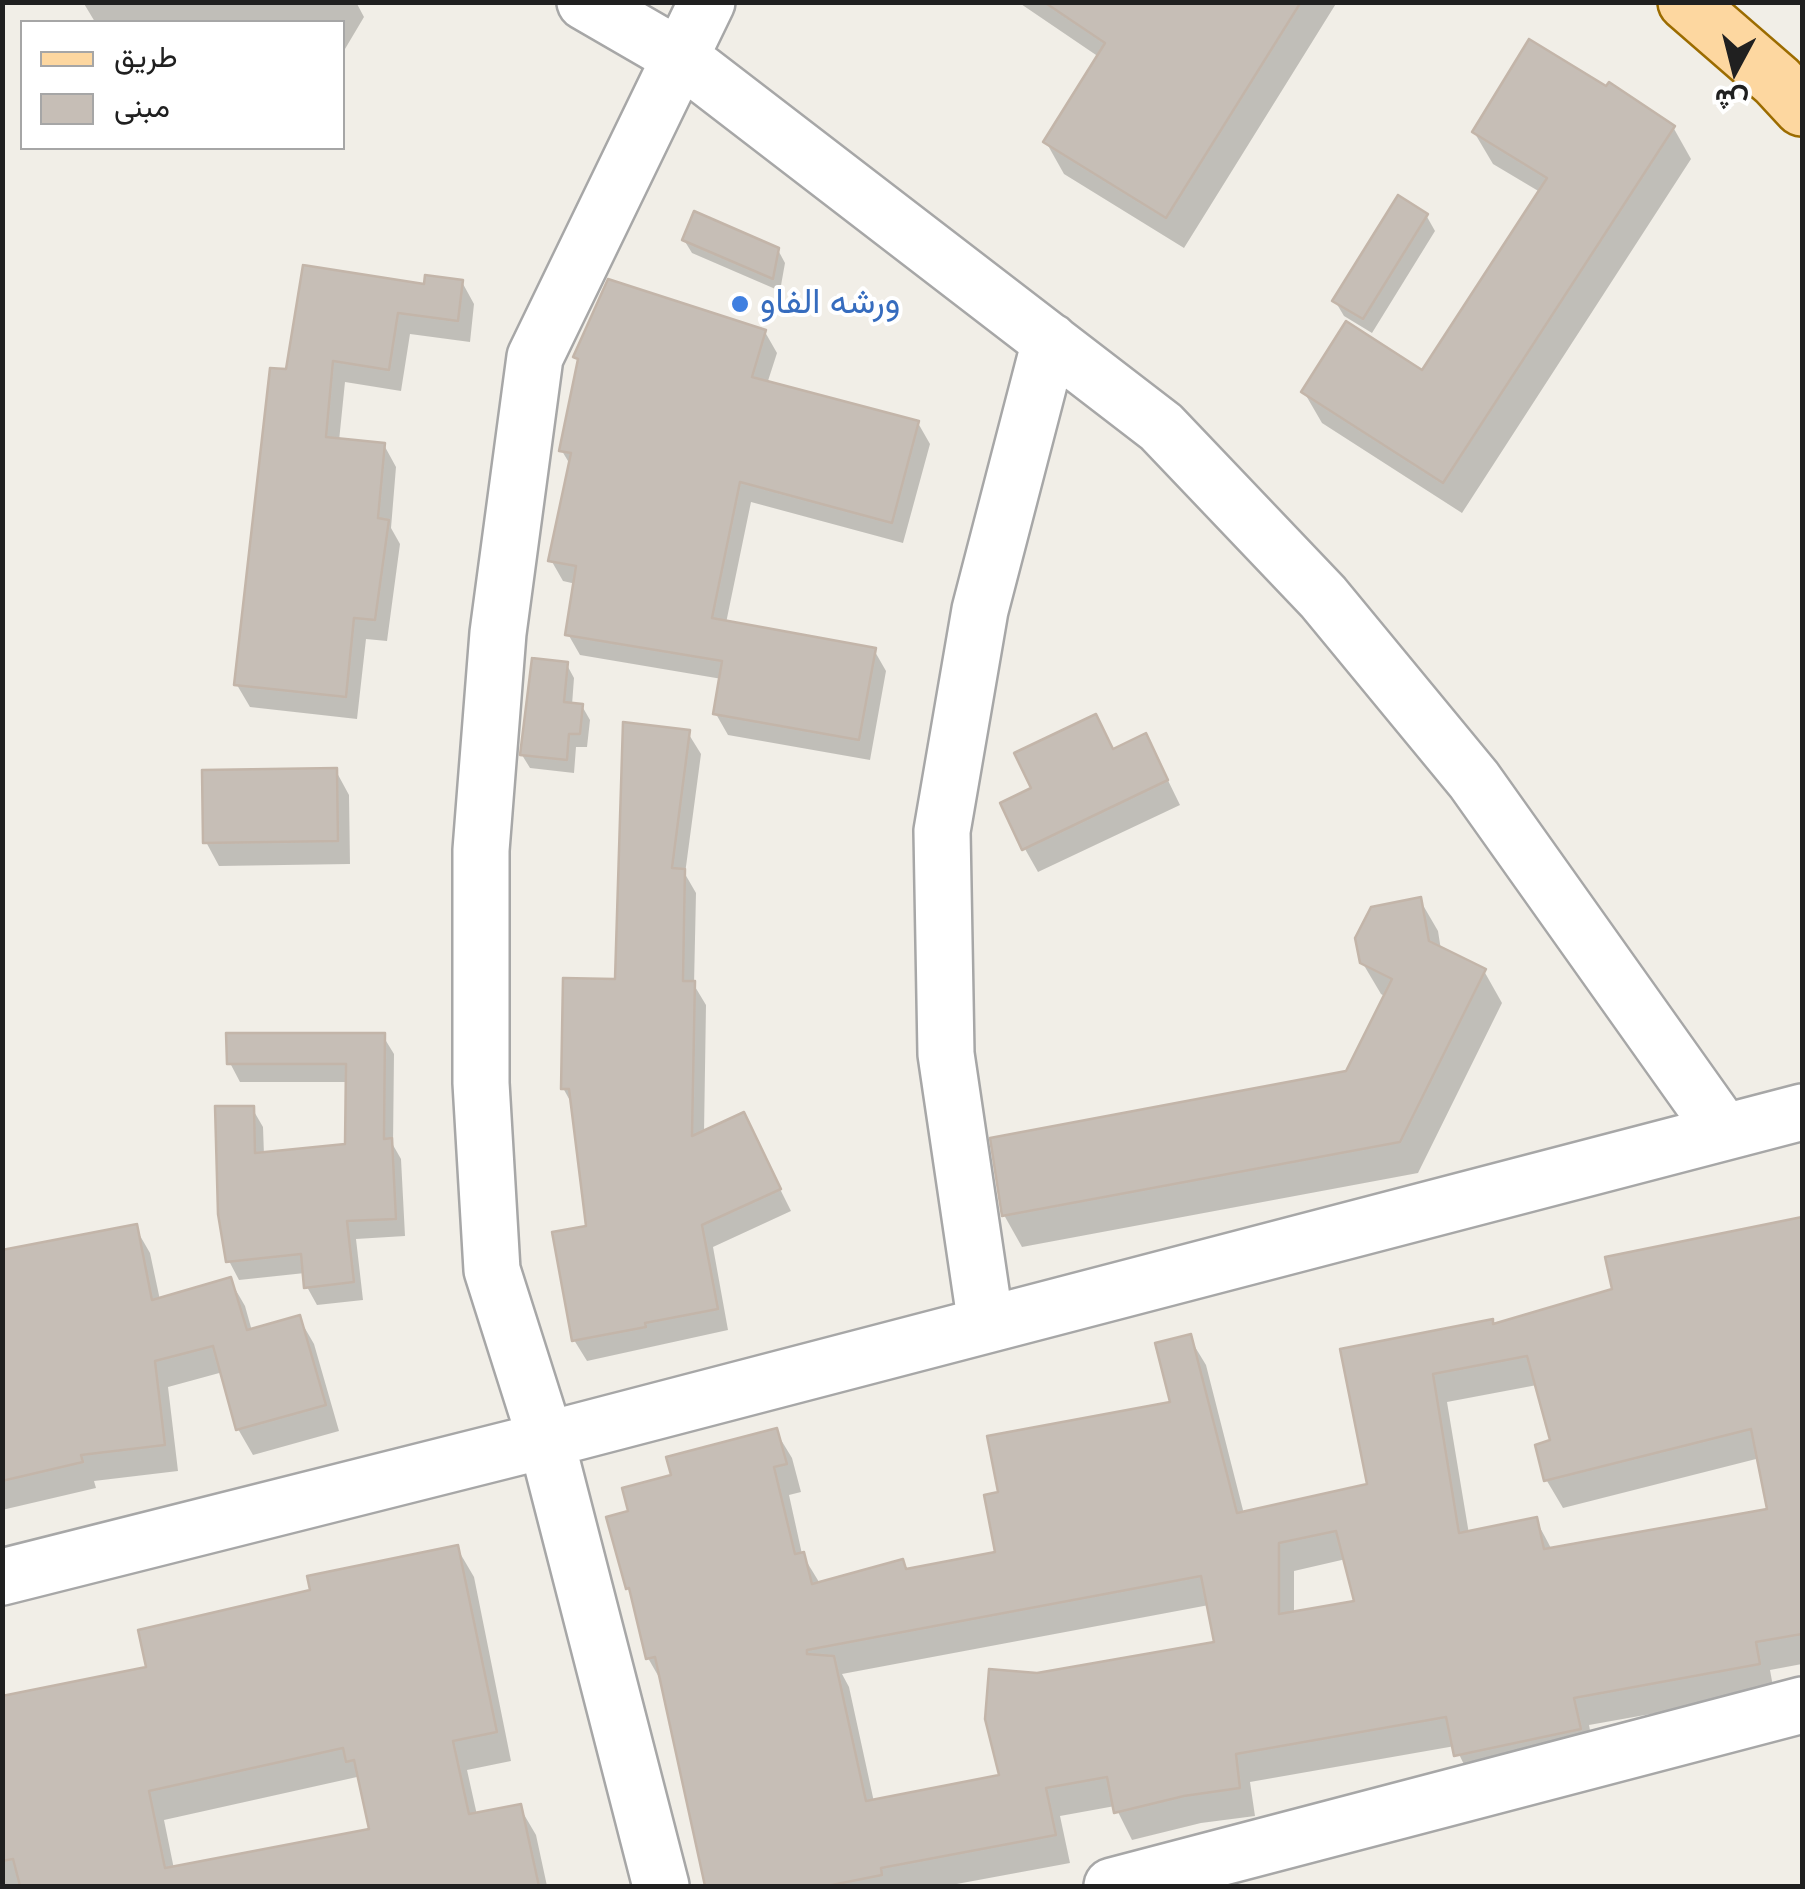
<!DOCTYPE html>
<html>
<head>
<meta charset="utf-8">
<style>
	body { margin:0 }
	#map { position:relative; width:1805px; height:1889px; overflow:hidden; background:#f1eee7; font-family:"DM Sans",Vazirmatn,sans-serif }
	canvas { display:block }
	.frame { position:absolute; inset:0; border:5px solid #202020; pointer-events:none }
	.legend { position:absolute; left:20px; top:20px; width:325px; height:130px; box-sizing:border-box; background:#fff; border:2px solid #a6a6a6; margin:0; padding:12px 18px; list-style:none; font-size:30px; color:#202020 }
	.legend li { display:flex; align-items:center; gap:20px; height:50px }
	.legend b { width:50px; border:2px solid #a6a6a6 }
	.north { position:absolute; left:1685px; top:20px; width:100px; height:100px; -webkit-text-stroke:8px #fff; paint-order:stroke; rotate:187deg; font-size:28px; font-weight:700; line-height:40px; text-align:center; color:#202020 }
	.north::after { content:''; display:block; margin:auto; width:35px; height:45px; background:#202020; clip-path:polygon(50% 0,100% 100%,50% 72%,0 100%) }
</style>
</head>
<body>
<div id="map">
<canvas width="1805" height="1889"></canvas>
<div class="frame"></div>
<ul class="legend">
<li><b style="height:12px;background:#fdd7a0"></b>طريق</li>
<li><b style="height:28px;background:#c6beb6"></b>مبنى</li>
</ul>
<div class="north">ش</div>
</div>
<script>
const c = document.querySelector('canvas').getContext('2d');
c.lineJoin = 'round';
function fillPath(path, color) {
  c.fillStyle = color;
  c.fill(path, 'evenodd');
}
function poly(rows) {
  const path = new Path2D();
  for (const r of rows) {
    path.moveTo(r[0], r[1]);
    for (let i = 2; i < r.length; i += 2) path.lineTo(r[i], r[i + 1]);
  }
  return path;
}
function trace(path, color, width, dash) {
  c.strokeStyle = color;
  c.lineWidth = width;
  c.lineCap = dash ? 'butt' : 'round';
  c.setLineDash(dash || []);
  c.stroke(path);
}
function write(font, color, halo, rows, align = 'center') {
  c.font = font + ' "DM Sans",Vazirmatn,sans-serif';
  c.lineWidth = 8;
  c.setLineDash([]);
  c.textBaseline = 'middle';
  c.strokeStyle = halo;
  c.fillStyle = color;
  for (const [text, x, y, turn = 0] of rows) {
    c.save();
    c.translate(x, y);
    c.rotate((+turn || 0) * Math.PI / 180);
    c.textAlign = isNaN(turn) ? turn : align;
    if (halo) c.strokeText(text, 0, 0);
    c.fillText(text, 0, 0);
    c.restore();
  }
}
fillPath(poly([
	[83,2,356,2,364,17,342,54,342,22,95,22],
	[1018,2,1337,2,1184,248,1064,174,1046,142,1099,57],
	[1673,127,1691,159,1462,513,1322,423,1304,392,1423,374,1540,192,1493,164,1474,132],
	[1426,215,1435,231,1372,333,1344,316,1335,301],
	[684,240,778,250,785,263,780,291,692,253],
	[462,282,474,304,470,342,410,334,401,391,345,382,339,441,384,445,396,467,391,528,400,544,387,641,366,639,357,719,250,707,237,685,288,372,427,287],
	[765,332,777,353,767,384,918,423,930,444,903,543,751,502,726,623,874,650,886,671,870,760,728,735,716,714,722,679,580,655,568,634,576,584,563,581,551,560,571,466,562,451,579,364,576,357],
	[567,665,574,678,572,705,582,706,590,720,587,747,576,747,574,773,530,768,522,755],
	[688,733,701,754,685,874,696,893,694,985,706,1005,704,1133,743,1115,791,1211,713,1247,728,1330,587,1361,574,1340,589,1228,573,1106,563,1088,617,982],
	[1114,751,1158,760,1180,805,1038,872,1025,849],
	[336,771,349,795,350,864,219,866,206,842],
	[1420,900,1438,931,1441,950,1484,971,1502,1003,1418,1173,1022,1247,1004,1215,1347,1073,1386,997,1381,994,1362,962],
	[383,1036,394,1054,393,1145,401,1159,405,1236,356,1239,363,1300,317,1305,307,1287,305,1273,239,1280,229,1261,252,1108,263,1127,264,1155,348,1146,349,1082,240,1082,230,1063],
	[1802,1220,1802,1664,1770,1670,1774,1692,1589,1725,1595,1757,1473,1783,1455,1746,1250,1782,1255,1816,1201,1823,1132,1840,1115,1806,1060,1816,1070,1863,946,1886,708,1886,664,1686,648,1658,634,1598,609,1519,631,1513,674,1477,775,1430,792,1458,801,1492,789,1495,802,1554,819,1582,902,1562,907,1571,998,1554,1001,1494,1173,1404,1189,1337,1206,1365,1244,1514,1370,1486,1343,1351,1494,1326,1615,1291,1608,1259],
	[1537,1385,1553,1442,1538,1446,1547,1481,1563,1508,1760,1458,1770,1511,1552,1550,1536,1520,1469,1534,1447,1402],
	[1346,1559,1357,1603,1294,1614,1294,1571],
	[1209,1605,1217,1644,1037,1675,1002,1777,874,1802,849,1687,842,1674],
	[135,1227,150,1253,160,1300,230,1280,245,1306,252,1331,299,1318,314,1344,339,1431,253,1455,238,1429,223,1372,168,1387,178,1471,94,1481,96,1488,2,1510,2,1253],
	[457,1548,474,1577,511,1761,467,1770,477,1815,519,1806,536,1835,547,1886,2,1886,2,1698,149,1669,313,1591],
	[357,1777,372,1831,174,1869,164,1820]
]), '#0003');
const building = poly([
	[1044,2,1301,2,1166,218,1043,142,1105,43,1044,2],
	[1529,39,1606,86,1609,82,1675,126,1443,483,1301,392,1346,321,1422,370,1547,178,1472,132,1529,39],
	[1398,195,1428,214,1363,319,1332,301,1398,195],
	[694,211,779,248,773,279,682,240,694,211],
	[303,265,424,284,425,275,463,280,458,321,398,313,389,370,333,361,326,437,385,443,378,518,389,520,375,620,354,618,346,697,234,685,270,368,286,369,303,265],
	[608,279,766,330,752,377,919,421,892,523,740,482,712,618,876,648,859,740,713,714,722,661,565,635,576,566,548,561,571,453,559,451,578,359,573,357,608,279],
	[532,658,568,662,564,702,583,704,580,734,569,734,567,760,520,755,532,658],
	[1096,714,1113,749,1146,733,1168,780,1022,850,1000,803,1031,788,1014,753,1096,714],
	[623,722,690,730,672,868,685,869,683,981,695,981,692,1136,744,1112,781,1189,702,1225,718,1309,645,1323,646,1327,572,1341,552,1232,586,1226,569,1089,561,1089,563,978,615,979,623,722],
	[337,768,338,841,203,843,202,770,337,768],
	[1421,897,1429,941,1486,969,1400,1142,1002,1216,990,1138,1346,1071,1392,979,1360,963,1355,938,1371,907,1421,897],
	[226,1033,385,1033,384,1139,392,1138,396,1219,347,1221,354,1282,304,1288,301,1254,226,1262,218,1214,215,1106,254,1106,255,1153,345,1144,346,1064,227,1064,226,1033],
	[1802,1217,1802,1634,1756,1642,1760,1664,1574,1698,1581,1729,1454,1756,1446,1717,1236,1754,1240,1788,1184,1796,1114,1813,1107,1777,1046,1788,1056,1835,881,1868,882,1875,827,1886,705,1886,655,1657,646,1659,629,1588,626,1589,606,1517,628,1511,622,1488,671,1475,666,1457,777,1428,787,1464,774,1467,795,1554,804,1552,812,1584,903,1559,906,1569,995,1552,984,1495,998,1492,987,1436,1170,1402,1155,1343,1191,1334,1237,1513,1367,1484,1340,1349,1493,1319,1493,1324,1612,1289,1605,1257,1802,1217],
	[1527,1356,1550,1440,1535,1445,1544,1481,1751,1429,1767,1509,1544,1549,1537,1517,1459,1533,1433,1374,1527,1356],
	[1336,1531,1354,1601,1279,1614,1279,1543,1336,1531],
	[1201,1576,1214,1642,1037,1673,989,1669,985,1719,999,1775,866,1801,834,1656,807,1654,807,1650,1201,1576],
	[137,1224,152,1300,231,1277,247,1330,300,1315,326,1405,236,1430,213,1346,155,1361,165,1445,81,1455,83,1462,2,1481,2,1250,137,1224],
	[458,1545,497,1732,453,1741,469,1814,521,1804,539,1886,20,1886,13,1859,2,1861,2,1696,146,1667,138,1630,310,1590,307,1576,458,1545],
	[343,1748,346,1762,354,1760,369,1829,165,1868,149,1791,343,1748]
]);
fillPath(building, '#c6beb6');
trace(building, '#c3b5a9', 2.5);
const minor = poly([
	[585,2,680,57,1161,427,1323,597,1474,780,1724,1132],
	[986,1325,946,1054,942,831,980,610,1050,341],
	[2,1577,546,1440,1802,1112],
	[661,1886,546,1440,492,1270,481,1083,481,850,498,633,535,357,707,2],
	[1112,1886,1802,1705]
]);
const major = poly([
	[1686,2,1777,81,1802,108]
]);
trace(minor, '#a7a7a7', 60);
trace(major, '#9c6c00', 60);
trace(minor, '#fff', 55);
trace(major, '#fdd7a0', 55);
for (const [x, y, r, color] of [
	[740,304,10,"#3f7fe0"]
]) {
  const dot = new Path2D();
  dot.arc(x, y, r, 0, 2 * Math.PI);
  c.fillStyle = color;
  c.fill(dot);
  trace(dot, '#fff', 4);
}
write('35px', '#366cbe', '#fff', [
	["ورشه الفاو",760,304]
], 'left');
</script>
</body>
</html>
